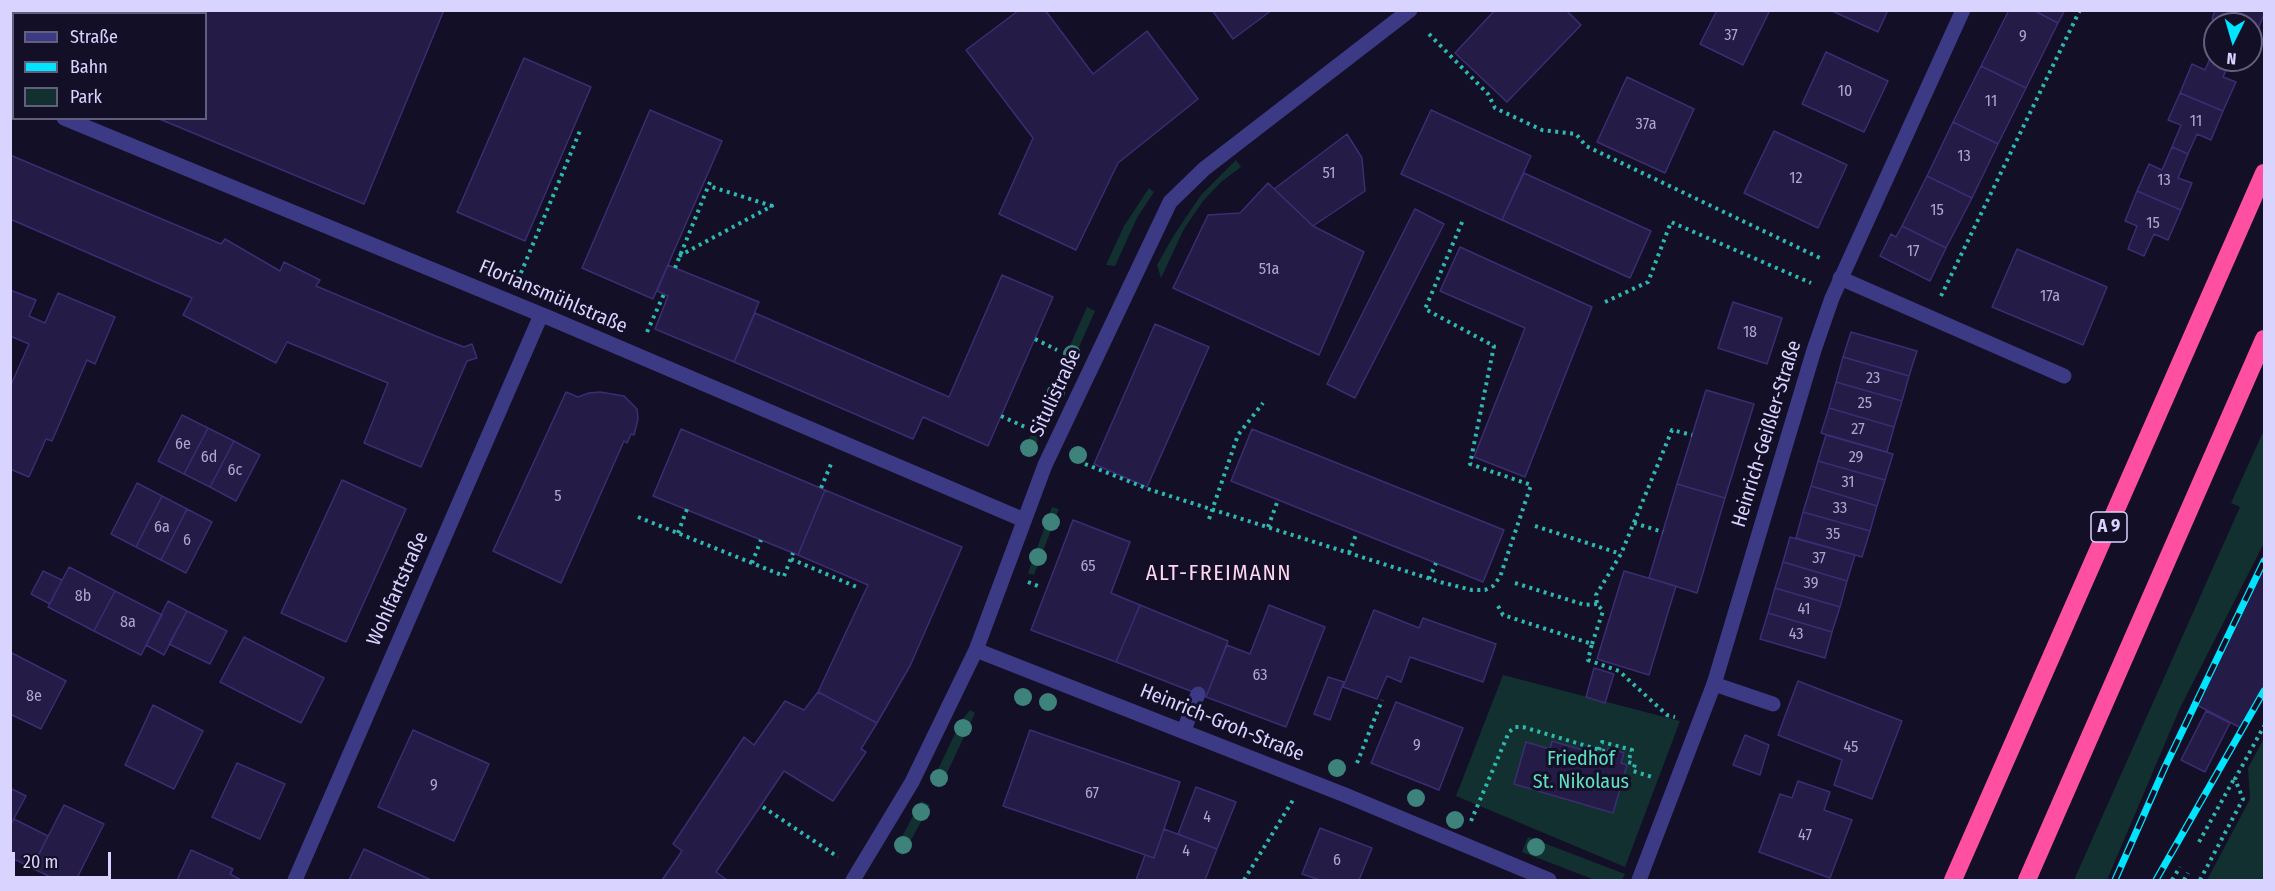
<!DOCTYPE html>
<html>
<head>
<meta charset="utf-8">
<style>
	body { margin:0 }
	#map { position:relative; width:2275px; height:891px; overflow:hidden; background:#130f26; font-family:"Fira Sans Condensed",sans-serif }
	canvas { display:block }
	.frame { position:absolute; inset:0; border:12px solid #d9d4ff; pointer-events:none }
	.legend { position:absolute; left:12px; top:12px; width:195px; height:108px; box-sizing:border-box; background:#130f26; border:2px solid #625e7d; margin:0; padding:8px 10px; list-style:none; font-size:18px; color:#d9d4ff }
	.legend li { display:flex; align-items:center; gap:12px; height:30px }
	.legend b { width:30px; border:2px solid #625e7d }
	.north { position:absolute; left:2203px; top:12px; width:60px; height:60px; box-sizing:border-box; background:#130f26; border:2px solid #625e7d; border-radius:50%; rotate:185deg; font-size:16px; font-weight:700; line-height:24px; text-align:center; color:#d9d4ff }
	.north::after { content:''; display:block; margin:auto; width:21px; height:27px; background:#00e5ff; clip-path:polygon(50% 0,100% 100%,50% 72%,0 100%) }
	.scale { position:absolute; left:12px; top:852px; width:99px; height:27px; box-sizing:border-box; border:3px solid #d9d4ff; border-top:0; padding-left:8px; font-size:18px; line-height:21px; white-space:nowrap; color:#d9d4ff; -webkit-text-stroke:4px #130f26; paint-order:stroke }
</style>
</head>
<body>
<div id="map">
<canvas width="2275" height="891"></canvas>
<div class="frame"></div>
<ul class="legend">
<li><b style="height:8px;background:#3d3a85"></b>Straße</li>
<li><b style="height:8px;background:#00e5ff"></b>Bahn</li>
<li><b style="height:16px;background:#12302f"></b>Park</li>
</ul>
<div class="north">N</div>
<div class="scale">20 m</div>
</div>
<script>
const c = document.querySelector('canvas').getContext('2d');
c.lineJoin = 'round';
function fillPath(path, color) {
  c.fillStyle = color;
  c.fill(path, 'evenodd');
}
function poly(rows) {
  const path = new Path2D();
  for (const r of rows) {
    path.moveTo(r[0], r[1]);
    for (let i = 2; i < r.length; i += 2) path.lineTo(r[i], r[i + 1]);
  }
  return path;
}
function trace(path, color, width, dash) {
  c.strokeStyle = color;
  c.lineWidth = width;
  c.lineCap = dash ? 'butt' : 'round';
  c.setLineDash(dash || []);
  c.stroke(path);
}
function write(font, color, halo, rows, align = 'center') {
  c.font = font + ' "Fira Sans Condensed",sans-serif';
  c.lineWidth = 6;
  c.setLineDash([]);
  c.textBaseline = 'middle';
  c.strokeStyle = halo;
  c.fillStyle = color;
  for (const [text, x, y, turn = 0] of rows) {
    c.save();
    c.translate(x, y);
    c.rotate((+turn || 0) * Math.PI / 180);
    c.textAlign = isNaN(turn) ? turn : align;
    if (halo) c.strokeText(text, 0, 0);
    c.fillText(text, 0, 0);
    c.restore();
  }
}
fillPath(poly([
	[1236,160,1241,167,1221,182,1203,201,1184,229,1161,278,1157,265,1174,235,1201,195],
	[1149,188,1154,192,1137,218,1115,266,1106,265,1124,226],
	[1087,307,1095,311,1032,453,1024,450],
	[2264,430,2264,543,2180,708,2107,880,2074,880,2240,507,2231,503],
	[1052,507,1059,509,1034,575,1028,573],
	[1503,675,1680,721,1625,867,1456,796],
	[970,710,975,713,941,786,932,782,961,721],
	[2264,738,2264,880,2207,880,2250,799,2248,768],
	[921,801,930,805,903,855,895,850],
	[1528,837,1625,874,1622,880,1595,880,1522,852]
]), '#12302f');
const building = poly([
	[200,10,444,10,364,204,157,118,206,118,206,14,197,14,200,10],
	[1019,10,1045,10,1093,74,1147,31,1198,99,1118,163,1076,250,999,214,1033,138,966,50,1019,10],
	[1212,10,1272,10,1233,39,1212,10],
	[1495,10,1566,10,1581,25,1507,102,1455,53,1495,10],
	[1717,10,1770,10,1743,65,1700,44,1717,10],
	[1830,10,1888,10,1878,32,1830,10],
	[2009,10,2033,10,2058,23,2026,88,1981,66,2009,10],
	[2033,10,2065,10,2058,23,2033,10],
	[2215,10,2264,10,2264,14,2255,37,2251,35,2251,24,2224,24,2212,19,2215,10],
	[2215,47,2215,60,2231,60,2223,77,2236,82,2223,111,2180,93,2192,64,2205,70,2215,47],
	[1826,52,1888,81,1864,132,1802,104,1826,52],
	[524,58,591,87,525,241,457,212,524,58],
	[1981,66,2026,88,1998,144,1953,122,1981,66],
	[1627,77,1694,109,1665,173,1597,142,1627,77],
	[2180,93,2223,111,2211,140,2197,134,2188,154,2172,147,2181,125,2168,120,2180,93],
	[650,110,722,141,653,299,582,268,650,110],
	[1431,110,1531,156,1502,220,1401,174,1431,110],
	[1953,122,1998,144,1972,198,1927,176,1953,122],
	[1774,131,1847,165,1818,228,1744,193,1774,131],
	[1347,134,1362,158,1365,191,1313,226,1274,189,1347,134],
	[2172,147,2188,154,2178,178,2192,183,2181,210,2137,191,2149,164,2162,170,2172,147],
	[10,155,221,244,225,239,280,271,284,262,320,280,316,286,433,335,464,347,472,344,477,358,467,361,421,467,364,443,388,383,287,342,276,363,183,315,192,298,10,219,10,155],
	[1524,173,1651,231,1630,278,1502,220,1524,173],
	[1927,176,1972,198,1946,248,1902,226,1927,176],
	[1268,183,1313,226,1364,252,1319,355,1173,288,1208,215,1240,213,1268,183],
	[2137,191,2181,210,2168,240,2154,234,2144,256,2128,249,2137,226,2125,221,2137,191],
	[1415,209,1444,224,1355,398,1327,384,1415,209],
	[1902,226,1946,248,1930,281,1880,256,1891,234,1896,237,1902,226],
	[1460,247,1592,307,1525,477,1474,457,1525,328,1440,291,1460,247],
	[2017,249,2107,287,2083,345,1992,307,2017,249],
	[668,265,759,302,734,362,655,329,668,296,657,291,668,265],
	[1002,275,1053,297,988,446,923,417,913,439,734,362,755,313,949,397,1002,275],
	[10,290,36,300,29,316,45,323,58,293,115,317,95,364,87,360,52,441,46,439,29,477,10,469,10,387,29,344,10,336,10,290],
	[1733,302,1782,318,1767,364,1718,348,1733,302],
	[1155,324,1209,347,1147,487,1094,464,1155,324],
	[1851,332,1917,351,1909,376,1843,357,1851,332],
	[1843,357,1909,376,1902,401,1836,382,1843,357],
	[1836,382,1902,401,1894,427,1829,408,1836,382],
	[1706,390,1754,404,1725,498,1677,484,1706,390],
	[566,392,578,397,589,393,600,392,624,396,637,409,638,419,634,435,631,434,627,443,624,441,561,583,493,551,566,392],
	[1829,408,1894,427,1887,452,1821,433,1829,408],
	[182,415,208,428,184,474,158,461,182,415],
	[208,428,234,441,210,487,184,474,208,428],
	[681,429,825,490,798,555,653,496,681,429],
	[1252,429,1504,530,1483,582,1231,481,1252,429],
	[1826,435,1893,454,1885,480,1818,461,1826,435],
	[234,441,260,455,236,501,210,487,234,441],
	[1818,461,1885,480,1877,506,1811,486,1818,461],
	[342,480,406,509,346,642,281,613,342,480],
	[137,483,162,496,136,547,111,534,137,483],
	[1677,484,1725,498,1697,593,1649,578,1677,484],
	[1811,486,1877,506,1870,531,1803,512,1811,486],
	[825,490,962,547,910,666,877,723,818,692,868,585,798,555,825,490],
	[162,496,187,509,161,560,136,547,162,496],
	[187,509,212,522,186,573,161,560,187,509],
	[1803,512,1870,531,1862,557,1796,538,1803,512],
	[1073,520,1130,542,1111,593,1140,605,1116,662,1031,630,1073,520],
	[1790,537,1855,555,1847,581,1783,562,1790,537],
	[1783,562,1847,581,1840,607,1775,588,1783,562],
	[69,567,115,591,94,631,48,607,69,567],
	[2264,567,2264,688,2243,729,2193,703,2264,567],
	[43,571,62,580,50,604,31,594,43,571],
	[1624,571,1676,586,1649,675,1597,659,1624,571],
	[1775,588,1840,607,1832,632,1768,613,1775,588],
	[115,591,162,615,141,655,94,631,115,591],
	[168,601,187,611,164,655,146,645,168,601],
	[1140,605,1228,641,1206,697,1116,662,1140,605],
	[1269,605,1325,627,1286,727,1206,697,1227,645,1250,654,1269,605],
	[1374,610,1419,628,1423,618,1496,644,1483,682,1410,657,1401,682,1387,676,1377,699,1343,687,1374,610],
	[187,611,227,631,210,664,169,644,187,611],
	[1768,613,1832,632,1825,658,1760,639,1768,613],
	[244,637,324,678,301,723,220,682,244,637],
	[10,652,66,681,41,729,10,714,10,652],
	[1594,668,1614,674,1605,703,1586,697,1594,668],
	[1328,677,1344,682,1330,720,1314,714,1328,677],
	[1798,681,1902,721,1872,799,1834,785,1842,760,1778,735,1798,681],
	[818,692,877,723,861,749,866,752,833,801,784,771,716,872,727,880,662,880,682,851,673,844,744,737,754,745,785,701,804,710,818,692],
	[1396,702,1463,728,1439,790,1371,763,1396,702],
	[153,705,203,731,174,789,125,765,153,705],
	[2206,711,2230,723,2205,772,2181,760,2206,711],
	[413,730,489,764,454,841,378,807,413,730],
	[1030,730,1180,782,1154,858,1003,806,1030,730],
	[1745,735,1769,745,1760,775,1733,765,1745,735],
	[1552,741,1606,757,1608,748,1624,753,1621,763,1627,765,1613,813,1514,784,1526,742,1550,749,1552,741],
	[237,763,285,784,260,839,212,817,237,763],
	[1798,781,1830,792,1824,810,1852,820,1830,878,1759,852,1780,794,1792,798,1798,781],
	[1196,787,1236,802,1217,849,1178,834,1196,787],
	[10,788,26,796,10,826,10,788],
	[64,805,104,824,76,880,57,880,32,868,64,805],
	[14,819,48,836,32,868,10,857,10,826,14,819],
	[1320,828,1372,848,1359,880,1320,880,1302,874,1320,828],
	[1164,829,1217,849,1205,880,1136,880,1145,855,1154,858,1164,829],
	[364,849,431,880,349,880,364,849],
	[191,850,233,869,230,874,241,880,177,880,191,850]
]);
fillPath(building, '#241b47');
trace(building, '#3b2d73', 1.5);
trace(poly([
	[1429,34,1488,94,1495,108,1542,130,1576,134,1586,146,1822,259],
	[679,256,772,206,709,186],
	[675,268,710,182],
	[518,280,580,131],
	[1941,296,2080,10],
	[1605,302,1648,282,1671,222,1811,283],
	[647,332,664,294],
	[1035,339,1057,350],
	[1001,416,1025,427],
	[1085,464,1151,490,1440,582,1472,590,1485,590,1493,586,1500,577,1531,485,1470,464,1494,346,1425,309,1463,220],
	[821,488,831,464],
	[638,517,784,576,793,553],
	[1209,519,1238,435,1263,403],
	[1634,523,1663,532],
	[1535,526,1621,554],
	[1268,527,1278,500],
	[678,533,687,509],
	[1349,553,1357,532],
	[791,559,859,588],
	[752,563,761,540],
	[1429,579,1436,563],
	[1028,582,1038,586],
	[1515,583,1585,605,1597,604],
	[1498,606,1503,615,1592,644,1588,660,1619,671,1667,715,1675,717],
	[1592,644,1603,611,1597,604,1596,595,1621,554,1672,430,1692,435],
	[1599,750,1602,742,1632,750,1628,762,1635,764,1633,771,1652,777],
	[1357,763,1382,700],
	[763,807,838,857],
	[1471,821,1509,732,1515,727,1523,727,1607,752],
	[2199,842,2234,779],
	[1244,880,1293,800],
	[2172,880,2180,867],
	[2184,880,2188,873],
	[2200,880,2243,799,2235,779,2264,726]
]), '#2fb8b0', 4, [3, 4.5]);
trace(poly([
	[1840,278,2064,376],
	[1714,684,1773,704],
	[1184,730,1198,694]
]), '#3d3a85', 15);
trace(poly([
	[10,97,14,98],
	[64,118,552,319,1024,520],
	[976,650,1345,795,1549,880],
	[295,880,541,315],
	[853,880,912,782,976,650,1045,465,1170,202,1204,169,1410,10],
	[1639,880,1714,684,1814,350,1832,298,1963,10]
]), '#3d3a85', 15);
trace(poly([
	[1953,880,2264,173],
	[2027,880,2264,339]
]), '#ff4fa3', 18);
const rail = poly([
	[2115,880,2165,767,2264,561],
	[2156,880,2264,691]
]);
trace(rail, '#00e5ff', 7);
trace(rail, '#130f26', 4.5, [14]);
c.fillStyle = '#3d827b';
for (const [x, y] of [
	[1072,354],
	[1056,392],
	[1029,448],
	[1078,455],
	[1051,522],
	[1038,557],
	[1023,697],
	[1048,702],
	[963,728],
	[1337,768],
	[939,778],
	[1416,798],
	[921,812],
	[1455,820],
	[903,845],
	[1536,847]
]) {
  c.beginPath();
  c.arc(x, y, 9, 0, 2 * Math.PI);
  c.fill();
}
write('16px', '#aca6d1', null, [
	["37",1731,36],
	["9",2023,37],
	["10",1845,92],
	["11",1991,102],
	["11",2196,122],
	["37a",1646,125],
	["13",1964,157],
	["51",1329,174],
	["12",1796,179],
	["13",2164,181],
	["15",1937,211],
	["15",2153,224],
	["17",1913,252],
	["51a",1269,270],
	["17a",2050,297],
	["18",1750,333],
	["23",1873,379],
	["25",1865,404],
	["27",1858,430],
	["6e",183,445],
	["6d",209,458],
	["29",1856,458],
	["6c",235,471],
	["31",1848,483],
	["5",558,497],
	["33",1840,509],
	["6a",162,528],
	["35",1833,535],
	["6",187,541],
	["37",1819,559],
	["65",1088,567],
	["39",1811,584],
	["8b",83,597],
	["41",1804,610],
	["8a",128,623],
	["43",1796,635],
	["63",1260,676],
	["8e",34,697],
	["9",1417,746],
	["45",1851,748],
	["9",434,786],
	["67",1092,794],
	["4",1207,818],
	["47",1805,836],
	["4",1186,852],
	["6",1337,861]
]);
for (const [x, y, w] of [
	[2109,527,36]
]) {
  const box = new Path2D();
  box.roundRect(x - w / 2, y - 15, w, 30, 4.5);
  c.fillStyle = '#130f26';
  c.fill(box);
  trace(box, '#d9d4ff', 1.5);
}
write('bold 18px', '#d9d4ff', null, [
	["A 9",2109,527]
]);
write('20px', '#d9d4ff', '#130f26', [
	["Floriansmühlstraße",553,297,23],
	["Situlistraße",1056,393,-65],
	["Heinrich-Geißler-Straße",1767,434,-73],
	["Wohlfartstraße",398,589,-66],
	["Heinrich-Groh-Straße",1222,723,22]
]);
write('20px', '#5fe0c0', '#130f26', [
	["Friedhof",1581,759],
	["St. Nikolaus",1581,782]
]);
c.letterSpacing = '1.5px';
write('22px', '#ffd6f0', '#130f26', [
	["ALT-FREIMANN",1219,574]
]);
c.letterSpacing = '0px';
</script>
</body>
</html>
